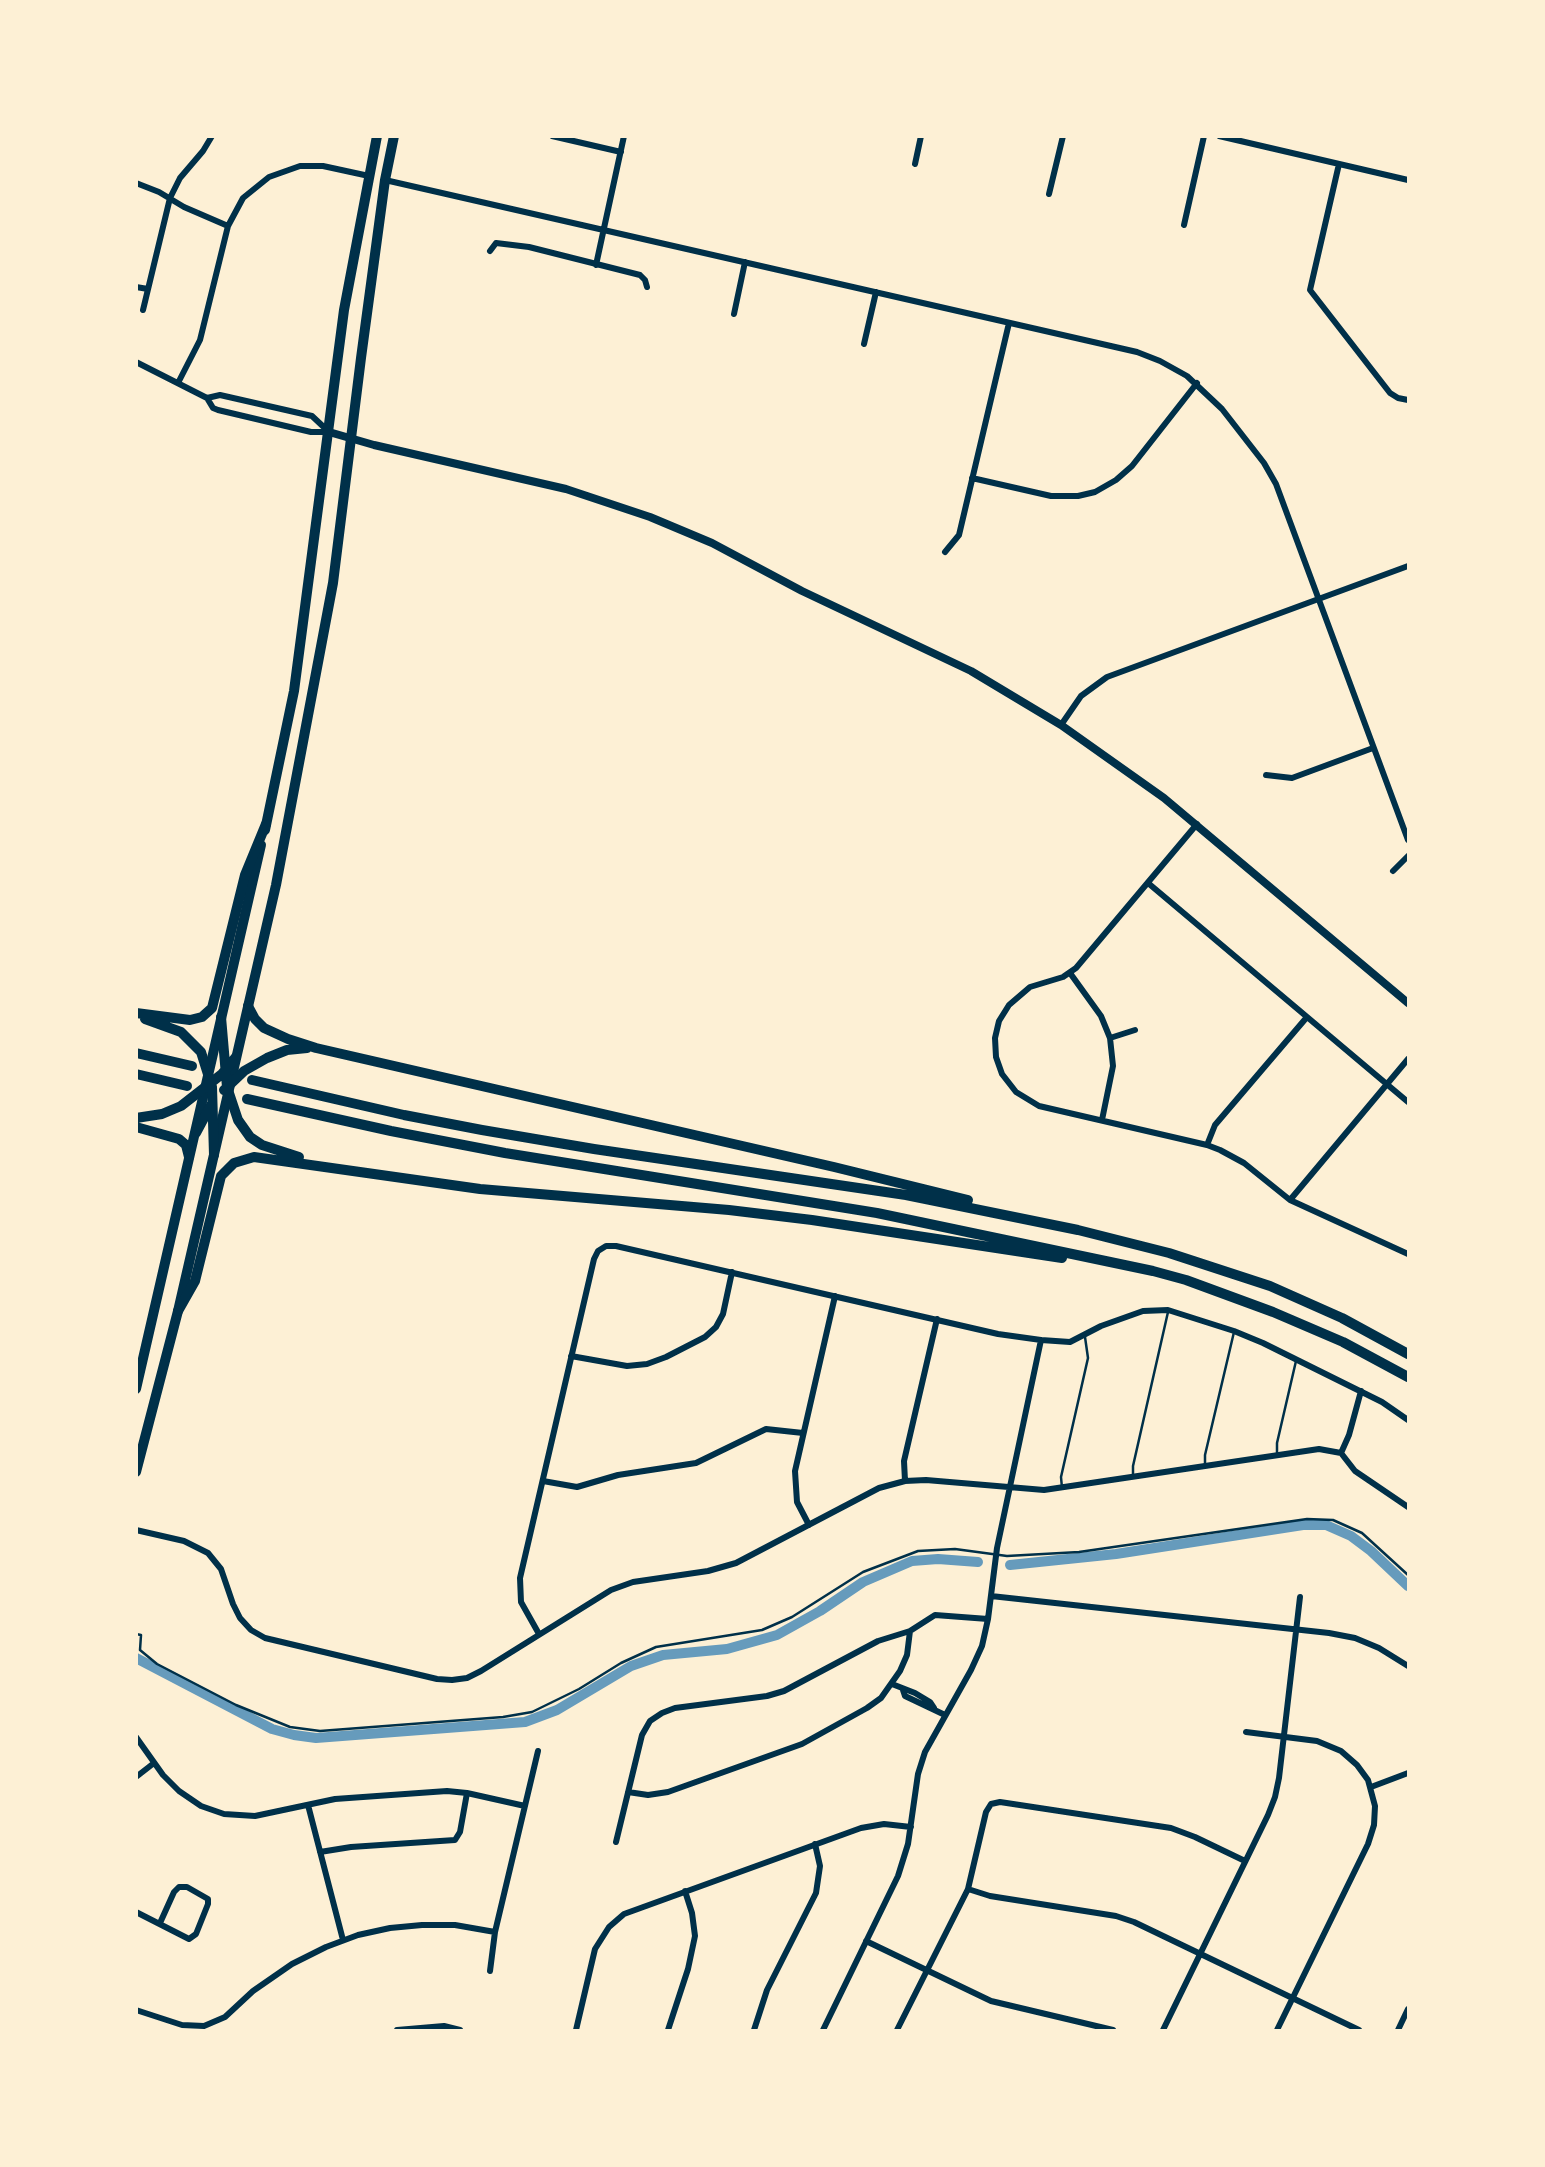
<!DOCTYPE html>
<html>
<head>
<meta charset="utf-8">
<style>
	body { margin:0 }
	#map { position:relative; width:1545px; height:2167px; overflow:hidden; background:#fdf0d5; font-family:"Fira Sans",sans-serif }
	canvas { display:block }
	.frame { position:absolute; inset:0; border:138px solid #fdf0d5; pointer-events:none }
</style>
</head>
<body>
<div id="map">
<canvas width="1545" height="2167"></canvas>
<div class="frame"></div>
</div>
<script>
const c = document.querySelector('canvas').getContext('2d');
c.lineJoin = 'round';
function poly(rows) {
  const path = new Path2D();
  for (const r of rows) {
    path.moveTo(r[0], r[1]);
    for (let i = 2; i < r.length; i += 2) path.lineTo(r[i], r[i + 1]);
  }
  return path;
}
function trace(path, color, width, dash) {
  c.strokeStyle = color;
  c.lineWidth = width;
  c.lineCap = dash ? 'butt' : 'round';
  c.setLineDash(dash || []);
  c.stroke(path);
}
trace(poly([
	[1010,1565,1116,1554,1303,1525,1326,1525,1351,1536,1371,1551,1408,1586],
	[136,1658,272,1729,294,1735,316,1738,525,1722,557,1710,631,1666,663,1655,727,1649,777,1635,820,1611,863,1582,912,1561,938,1559,978,1562]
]), '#669bbc', 10);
trace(poly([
	[1277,1454,1277,1443,1296,1361],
	[1205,1465,1205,1455,1234,1332],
	[1133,1476,1133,1466,1168,1312],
	[1062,1488,1061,1477,1088,1358,1085,1337],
	[136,1634,141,1635,140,1650,157,1664,236,1705,290,1727,320,1731,503,1717,532,1712,579,1689,621,1663,656,1647,762,1630,792,1617,863,1572,918,1551,955,1549,1007,1556,1079,1552,1307,1519,1333,1520,1362,1533,1408,1575]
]), '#003049', 2.5);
trace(poly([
	[552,136,621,152],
	[1219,136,1408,180],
	[915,164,921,136],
	[1339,164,1310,290,1390,393,1398,398,1408,400],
	[385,180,1137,352,1160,361,1187,376,1222,409,1264,463,1276,484,1408,840],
	[136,183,159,192,184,207,228,226],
	[1049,194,1063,136],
	[1184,225,1204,136],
	[490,251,496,243,529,247,640,275,645,280,647,287],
	[596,265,624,136],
	[136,287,148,289],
	[143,310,170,198,180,178,203,151,212,136],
	[734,314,745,262],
	[864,344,876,292],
	[136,362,207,398,213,408,218,410,311,432,329,432],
	[178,383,200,340,228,226,243,198,269,177,300,166,323,166,369,176],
	[207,398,220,395,312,416,328,431],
	[972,478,1051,496,1078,496,1095,492,1116,480,1132,466,1197,383],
	[945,552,959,535,1009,323],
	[1061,725,1081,696,1107,677,1408,566],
	[1266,775,1292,778,1373,748],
	[1197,824,1076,968,1063,977,1030,987,1009,1005,999,1021,995,1038,996,1057,1002,1074,1016,1092,1039,1106,1207,1145,1220,1150,1244,1163,1290,1200,1408,1254],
	[1393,871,1408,856],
	[1148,883,1408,1102],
	[1070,973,1101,1016,1110,1038,1113,1066,1102,1120],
	[1110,1038,1135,1030],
	[1207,1145,1215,1125,1307,1017],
	[1290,1200,1408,1059],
	[571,1356,627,1366,647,1364,666,1357,705,1337,716,1327,723,1314,732,1272],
	[1341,1453,1349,1435,1361,1391],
	[543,1481,577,1487,618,1475,696,1463,766,1429,803,1433],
	[905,1481,904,1461,937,1319],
	[809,1525,797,1502,795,1471,835,1296],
	[136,1530,184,1541,208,1553,221,1569,233,1604,240,1618,251,1630,265,1638,437,1679,452,1680,467,1678,481,1671,611,1590,633,1582,708,1571,736,1563,879,1488,905,1481,926,1480,1044,1490,1319,1449,1341,1453,1355,1471,1408,1507],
	[991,1596,1329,1633,1355,1638,1379,1648,1408,1666],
	[539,1634,521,1602,520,1578,594,1259,598,1251,606,1246,616,1246,998,1334,1041,1340,1070,1342,1101,1326,1143,1311,1168,1310,1234,1331,1263,1343,1382,1402,1408,1420],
	[892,1684,915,1693,930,1702,934,1708],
	[903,1690,905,1696,945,1715],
	[1246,1732,1317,1741,1341,1751,1357,1765,1368,1780,1375,1806,1374,1825,1368,1844,1277,2030],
	[136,1737,163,1775,179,1791,201,1806,224,1814,255,1816,335,1799,447,1791,467,1793,525,1806],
	[136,1777,154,1763],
	[1371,1787,1408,1773],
	[628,1792,648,1795,668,1792,802,1744,867,1708,881,1698,900,1671,907,1655,910,1631],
	[308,1805,343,1940],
	[616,1842,642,1735,650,1721,662,1713,675,1708,767,1696,784,1691,878,1641,910,1631,935,1615,988,1619],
	[320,1852,351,1847,455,1840,460,1832,467,1793],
	[968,1889,990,1896,1116,1916,1134,1922,1359,2030],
	[136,1912,189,1939,196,1934,208,1904,208,1899,187,1887,179,1887,174,1892,160,1923],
	[866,1941,991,2001,1113,2030],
	[490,1971,495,1932,538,1751],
	[136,2010,182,2025,204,2026,225,2017,253,1991,292,1964,326,1947,358,1935,390,1928,422,1925,455,1925,495,1932],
	[397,2030,444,2026,460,2030],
	[576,2030,595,1949,609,1927,624,1914,861,1828,884,1824,911,1827],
	[668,2030,688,1969,695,1936,692,1913,685,1891],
	[754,2030,767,1990,816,1893,820,1866,815,1844],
	[823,2030,898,1876,908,1844,918,1774,925,1752,971,1670,982,1646,988,1619,997,1548,1041,1340],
	[897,2030,968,1889,986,1812,991,1804,1000,1802,1171,1828,1195,1837,1245,1861],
	[1163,2030,1268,1815,1275,1797,1279,1778,1300,1597],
	[1398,2030,1408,2009]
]), '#003049', 6);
trace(poly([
	[329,432,374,445,566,489,650,517,712,543,802,591,971,671,1061,725,1164,798,1408,1003]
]), '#003049', 8);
trace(poly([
	[265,830,294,691,344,310,377,136],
	[136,1389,261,845],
	[136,1472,178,1311,276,885,333,583,361,358,385,180,394,136]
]), '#003049', 10);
trace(poly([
	[248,1006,255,1019,264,1028,288,1039,316,1048,834,1167,968,1200],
	[136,1013,190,1020,202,1017,212,1008,245,875,266,824],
	[221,1017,227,1087,238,1120,250,1137,262,1145,299,1157],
	[145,1019,181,1032,201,1052,212,1087,214,1155],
	[136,1053,192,1066],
	[136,1074,187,1086],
	[252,1080,404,1115,482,1130,594,1149,906,1195,1078,1230,1169,1253,1270,1286,1342,1318,1408,1354],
	[224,1090,244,1071,267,1058,287,1050,307,1048],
	[247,1099,391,1131,505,1153,877,1213,1153,1271,1186,1280,1273,1312,1343,1342,1408,1377],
	[136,1118,162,1114,181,1106,222,1074,236,1057],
	[136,1127,179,1139,186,1145,189,1157],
	[196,1133,211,1105],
	[178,1311,195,1281,221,1176,234,1163,254,1157,480,1189,729,1210,812,1220,1062,1258]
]), '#003049', 10);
</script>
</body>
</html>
